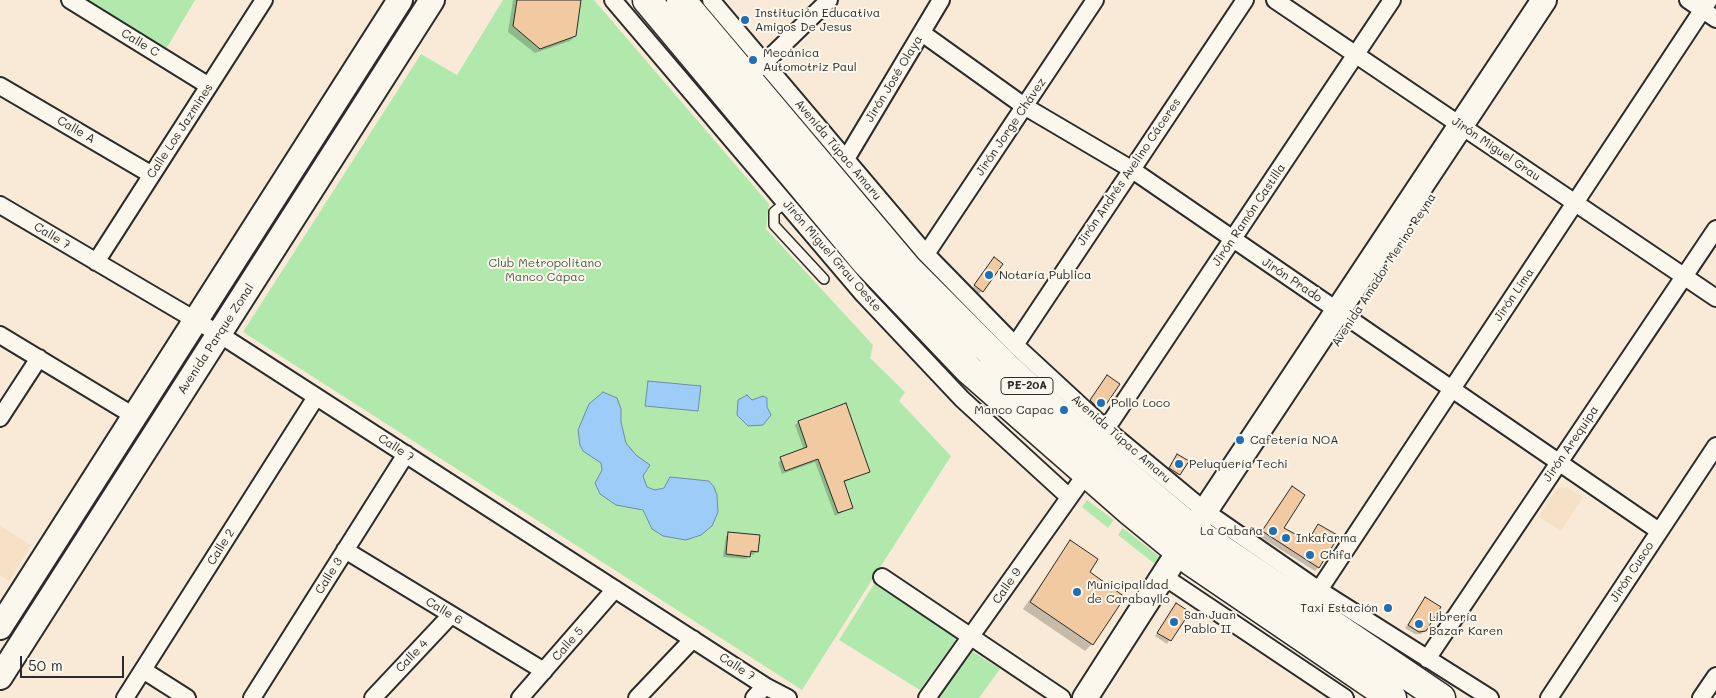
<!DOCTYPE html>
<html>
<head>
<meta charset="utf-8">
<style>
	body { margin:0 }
	#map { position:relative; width:1716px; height:698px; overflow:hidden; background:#f8ead6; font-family:Mali,sans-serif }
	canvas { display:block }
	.scale { position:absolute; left:20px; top:656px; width:104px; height:22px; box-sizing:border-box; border:2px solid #2b2b2b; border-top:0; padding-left:6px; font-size:15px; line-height:18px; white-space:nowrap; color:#2b2b2b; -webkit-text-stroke:4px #fbf7ec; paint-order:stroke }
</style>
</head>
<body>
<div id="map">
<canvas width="1716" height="698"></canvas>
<div class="scale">50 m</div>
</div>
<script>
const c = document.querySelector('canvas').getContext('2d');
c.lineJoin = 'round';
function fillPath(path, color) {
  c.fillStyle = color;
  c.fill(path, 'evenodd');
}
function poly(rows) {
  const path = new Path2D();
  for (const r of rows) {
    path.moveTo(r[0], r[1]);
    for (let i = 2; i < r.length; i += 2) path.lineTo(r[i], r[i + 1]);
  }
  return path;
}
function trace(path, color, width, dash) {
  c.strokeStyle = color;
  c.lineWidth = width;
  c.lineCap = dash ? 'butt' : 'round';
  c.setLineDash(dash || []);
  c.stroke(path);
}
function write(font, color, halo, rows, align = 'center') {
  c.font = font + ' Mali,sans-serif';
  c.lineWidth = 4;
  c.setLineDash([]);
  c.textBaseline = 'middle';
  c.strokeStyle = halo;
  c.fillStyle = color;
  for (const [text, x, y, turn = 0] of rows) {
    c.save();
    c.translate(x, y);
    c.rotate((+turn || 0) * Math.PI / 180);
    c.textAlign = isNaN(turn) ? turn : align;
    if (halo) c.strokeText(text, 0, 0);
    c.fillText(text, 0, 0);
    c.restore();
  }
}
fillPath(poly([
	[1566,487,1583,497,1561,531,1539,517,1557,488],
	[0,526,31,545,9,581,0,575]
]), '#f6e0c6');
fillPath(poly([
	[85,0,195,0,166,49],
	[503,0,594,0,769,204,766,229,873,345,870,358,905,392,899,401,951,456,802,690,243,332,421,54,457,75],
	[1087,500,1114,520,1108,528,1082,507],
	[1123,528,1160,557,1155,564,1118,535],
	[874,584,957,638,920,690,839,640],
	[972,651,1000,669,979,698,938,698]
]), '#b1e9ad');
const water = poly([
	[648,381,701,386,698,411,645,406,648,381],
	[603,392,617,398,621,409,621,422,626,443,636,455,650,465,643,476,647,487,655,490,664,488,670,477,709,481,714,487,717,495,718,512,712,526,701,535,686,540,663,536,652,529,643,510,616,505,600,494,595,483,602,470,601,463,583,451,580,445,578,430,589,404,603,392],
	[747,395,752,400,763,396,767,398,767,407,771,415,763,425,748,426,737,415,738,400,747,395]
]);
fillPath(water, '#9dccf8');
trace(water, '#6f8ca6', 1);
fillPath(poly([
	[513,0,580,0,575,36,570,41,535,53,508,32],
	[991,262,982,291,979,294,972,289],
	[1104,380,1104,405,1093,409,1087,404],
	[845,405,869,471,843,483,852,507,835,516,815,462,782,474,778,462,804,450,795,425,798,422],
	[1177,456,1179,474,1176,477,1167,472],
	[1288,492,1282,528,1307,542,1318,525,1318,568,1315,571,1259,536],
	[729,533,757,551,753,555,749,554,746,559,723,557,726,536],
	[1071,542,1092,644,1085,651,1023,609],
	[1425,599,1425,631,1421,634,1415,634,1405,628],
	[1173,608,1188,612,1167,644,1155,636]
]), '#0003');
const building = poly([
	[517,0,581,0,576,36,540,49,513,26,517,0],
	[994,257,1003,264,983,292,974,285,994,257],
	[1107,375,1120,384,1105,406,1098,408,1090,400,1107,375],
	[846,403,870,472,844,481,853,508,838,513,818,459,785,471,780,457,807,447,798,421,846,403],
	[1177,454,1189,461,1180,475,1169,468,1177,454],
	[1292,486,1305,495,1284,528,1308,541,1318,524,1339,536,1319,568,1262,531,1292,486],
	[728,532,760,535,758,552,751,551,750,557,726,554,728,532],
	[1070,540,1098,559,1090,572,1125,597,1093,645,1030,602,1070,540],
	[1425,597,1441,607,1426,631,1419,632,1408,625,1425,597],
	[1176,603,1190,612,1171,641,1157,633,1176,603]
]);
fillPath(building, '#f1caa1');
trace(building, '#2b2b2b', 1);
const lane = poly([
	[786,202,774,212,774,225,824,279]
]);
const street = poly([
	[70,0,209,86],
	[613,0,863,294,962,399,1069,497],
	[711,0,926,254,1015,345,1106,429,1205,511,1319,590,1490,698],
	[1275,0,1716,298],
	[1688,0,1716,19],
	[922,33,1024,106,1131,169,1659,531],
	[757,70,829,0],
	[0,86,152,175],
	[846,159,941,0],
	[0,205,219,334,765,686,788,698],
	[926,254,1095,0],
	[96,262,264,0],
	[0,335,134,416],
	[1015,345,1245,0],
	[0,418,39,358],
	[1106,429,1392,0],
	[345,550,544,671],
	[1163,576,1345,698],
	[882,577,1062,698],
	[1319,590,1709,0],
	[1427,659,1716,229],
	[143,670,187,698],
	[125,698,316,397],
	[252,698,406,454],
	[373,698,451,615],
	[520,698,615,589],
	[637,698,693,639],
	[754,698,765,686],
	[927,698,1086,474],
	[1549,698,1716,446],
	[1701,698,1716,676]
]);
const secondary = poly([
	[0,627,400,0],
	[0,677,432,0],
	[1085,698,1205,511,1544,0]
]);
const highway = poly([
	[647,0,865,261,969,370,1131,512,1192,562,1392,698],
	[681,0,908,269,1003,364,1094,447,1193,530,1441,698]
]);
trace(lane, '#2b2b2b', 12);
trace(street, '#2b2b2b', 20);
trace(secondary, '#2b2b2b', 28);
trace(highway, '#2b2b2b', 31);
trace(lane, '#fbf7ec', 9);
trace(street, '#fbf7ec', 16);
trace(secondary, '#fbf7ec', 24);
trace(highway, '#fbf7ec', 28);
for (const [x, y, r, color] of [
	[745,20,5,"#1f6fb2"],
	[753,60,5,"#1f6fb2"],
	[989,275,5,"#1f6fb2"],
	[1101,403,5,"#1f6fb2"],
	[1064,410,5,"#1f6fb2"],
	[1240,440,5,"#1f6fb2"],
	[1179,464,5,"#1f6fb2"],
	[1273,531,5,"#1f6fb2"],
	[1286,538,5,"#1f6fb2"],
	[1310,555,5,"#1f6fb2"],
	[1077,592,5,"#1f6fb2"],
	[1388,608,5,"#1f6fb2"],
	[1174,622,5,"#1f6fb2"],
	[1419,624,5,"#1f6fb2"]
]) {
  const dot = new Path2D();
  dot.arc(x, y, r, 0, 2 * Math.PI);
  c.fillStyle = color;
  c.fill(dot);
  trace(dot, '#fbf7ec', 2);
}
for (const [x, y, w] of [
	[1027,386,52]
]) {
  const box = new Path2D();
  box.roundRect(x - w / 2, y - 8.5, w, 17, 4);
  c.fillStyle = '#fbf7ec';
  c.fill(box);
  trace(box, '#2b2b2b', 1);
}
write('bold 11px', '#2b2b2b', null, [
	["PE-20A",1027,386]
]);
write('12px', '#2b2b2b', '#fbf7ec', [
	["Institución Educativa",755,13],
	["Amigos De Jesus",755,27],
	["Mecánica",763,53],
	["Automotriz Paul",763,67],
	["Notaría Publica",999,275],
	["Pollo Loco",1111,403],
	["Manco Capac",1054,410,"right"],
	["Cafetería NOA",1250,440],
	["Peluquería Techi",1189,464],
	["La Cabaña",1263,531,"right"],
	["Inkafarma",1296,538],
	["Chifa",1320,555],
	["Municipalidad",1087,585],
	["de Carabayllo",1087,599],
	["Taxi Estación",1378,608,"right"],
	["San Juan",1184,615],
	["Pablo II",1184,629],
	["Librería",1429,617],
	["Bazar Karen",1429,631]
], 'left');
write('12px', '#2b2b2b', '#fbf7ec', [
	["Calle C",140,43,31],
	["Jirón José Olaya",894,79,-59],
	["Jirón Jorge Chávez",1011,127,-56],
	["Calle A",76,130,30],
	["Calle Los Jazmines",180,131,-57],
	["Jirón Miguel Grau",1496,149,34],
	["Avenida Túpac Amaru",838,150,50],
	["Jirón Andrés Avelino Cáceres",1129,172,-56],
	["Jirón Ramón Castilla",1249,215,-56],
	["Calle 7",52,236,31],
	["Jirón Miguel Grau Oeste",832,256,49],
	["Avenida Amador Merino Reyna",1384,270,-57],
	["Jirón Prado",1292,280,34],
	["Jirón Lima",1514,295,-56],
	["Avenida Parque Zonal",216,339,-57],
	["Avenida Túpac Amaru",1121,439,41],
	["Jirón Arequipa",1571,444,-56],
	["Calle 7",396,448,33],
	["Calle 2",221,547,-58],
	["Jirón Cusco",1632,572,-57],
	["Calle 3",329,576,-58],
	["Calle 9",1007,586,-55],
	["Calle 6",444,611,31],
	["Calle 5",568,644,-49],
	["Calle 4",412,656,-46],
	["Calle 7",737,667,33]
]);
write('12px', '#4c5a4c', '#fbf7ec', [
	["Club Metropolitano",545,263],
	["Manco Cápac",545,277]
]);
</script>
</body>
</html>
